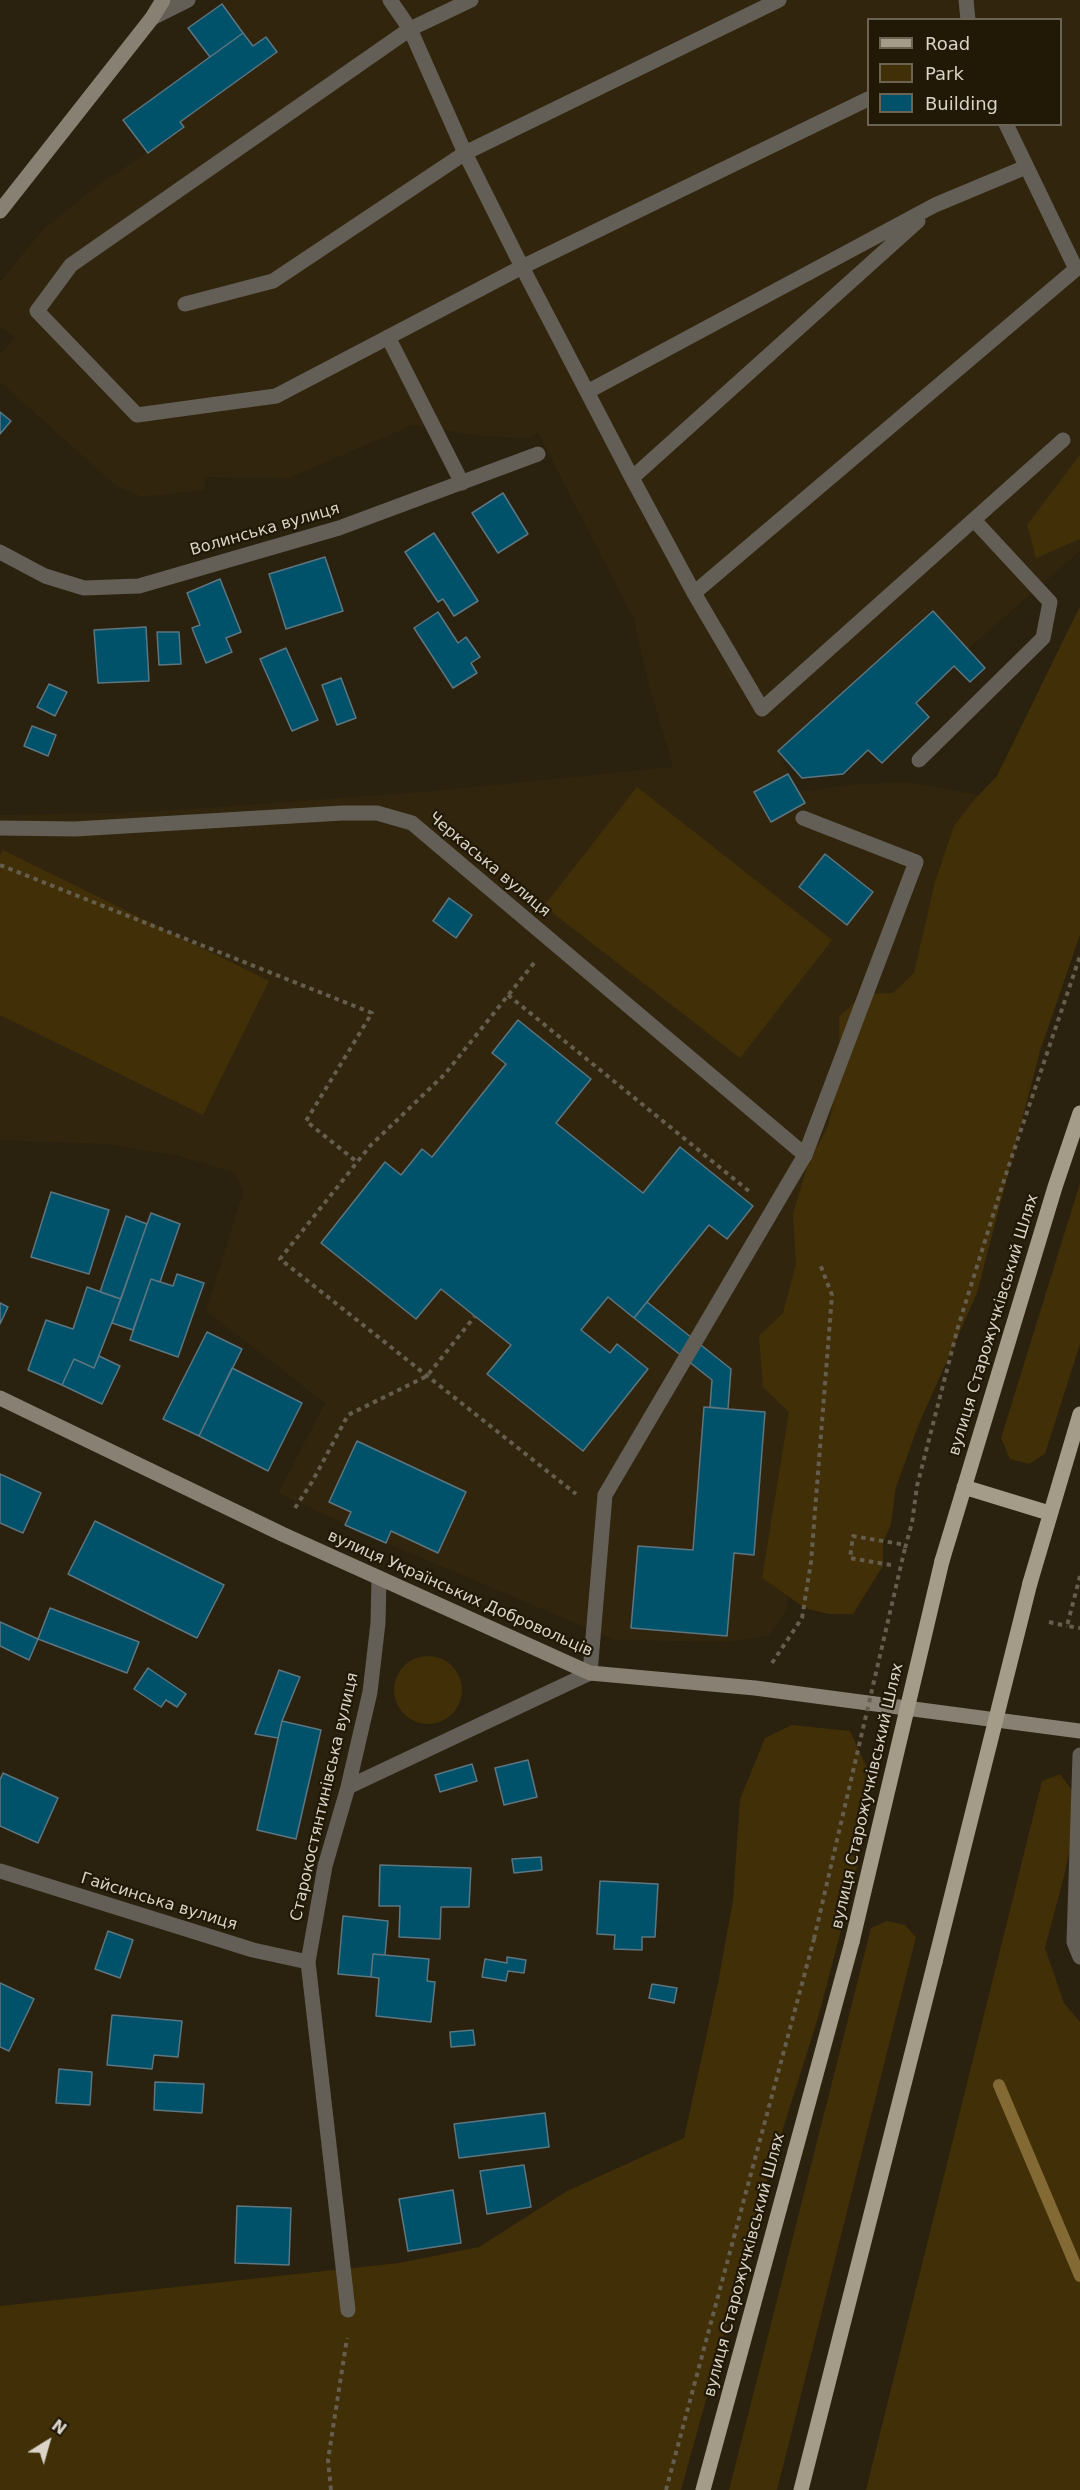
<!DOCTYPE html>
<html>
<head>
<meta charset="utf-8">
<style>
	body { margin:0 }
	#map { position:relative; width:1080px; height:2490px; overflow:hidden; background:#2a210f; font-family:"DejaVu Sans",sans-serif }
	canvas { display:block }
	.legend { position:absolute; left:867px; top:18px; width:195px; height:108px; box-sizing:border-box; background:#211806; border:2px solid #6b6354; margin:0; padding:8px 10px; list-style:none; font-size:18px; color:#d9d3c8 }
	.legend li { display:flex; align-items:center; gap:12px; height:30px }
	.legend b { width:30px; border:2px solid #6b6354 }
	.north { position:absolute; left:18px; top:2412px; width:60px; height:60px; -webkit-text-stroke:4px #211806; paint-order:stroke; rotate:37deg; font-size:16px; font-weight:700; line-height:24px; text-align:center; color:#d9d3c8 }
	.north::after { content:''; display:block; margin:auto; width:21px; height:27px; background:#d9d3c8; clip-path:polygon(50% 0,100% 100%,50% 72%,0 100%) }
</style>
</head>
<body>
<div id="map">
<canvas width="1080" height="2490"></canvas>
<ul class="legend">
<li><b style="height:8px;background:#a49b89"></b>Road</li>
<li><b style="height:16px;background:#412f08"></b>Park</li>
<li><b style="height:16px;background:#00526a"></b>Building</li>
</ul>
<div class="north">N</div>
</div>
<script>
const c = document.querySelector('canvas').getContext('2d');
c.lineJoin = 'round';
function fillPath(path, color) {
  c.fillStyle = color;
  c.fill(path, 'evenodd');
}
function poly(rows) {
  const path = new Path2D();
  for (const r of rows) {
    if (r.length === 3) {
      path.moveTo(r[0] + r[2], r[1]);
      path.arc(r[0], r[1], r[2], 0, 2 * Math.PI);
      continue;
    }
    path.moveTo(r[0], r[1]);
    for (let i = 2; i < r.length; i += 2) path.lineTo(r[i], r[i + 1]);
  }
  return path;
}
function trace(path, color, width, dash) {
  c.strokeStyle = color;
  c.lineWidth = width;
  c.lineCap = dash ? 'butt' : 'round';
  c.setLineDash(dash || []);
  c.stroke(path);
}
function write(font, color, halo, rows, align = 'center') {
  c.font = font + ' "DejaVu Sans",sans-serif';
  c.lineWidth = 4.5;
  c.setLineDash([]);
  c.textBaseline = 'middle';
  c.strokeStyle = halo;
  c.fillStyle = color;
  for (const [text, x, y, turn = 0] of rows) {
    c.save();
    c.translate(x, y);
    c.rotate((+turn || 0) * Math.PI / 180);
    c.textAlign = isNaN(turn) ? turn : align;
    if (halo) c.strokeText(text, 0, 0);
    c.fillText(text, 0, 0);
    c.restore();
  }
}
fillPath(poly([
	[219,0,1080,0,1080,551,968,649,933,611,778,751,798,792,858,784,908,782,983,796,825,1217,786,1613,768,1636,728,1642,615,1640,386,1543,278,1493,325,1403,206,1311,243,1191,234,1172,175,1155,106,1144,0,1140,0,815,147,812,424,792,673,767,650,690,633,618,538,433,528,438,479,436,413,425,289,478,205,477,205,490,142,497,116,486,0,382,0,354,15,337,0,326,0,282,43,229,98,185,184,128,180,122,277,52,253,46],
	[868,20,1060,20,1060,124,868,124]
]), '#32250d');
fillPath(poly([
	[1080,455,1080,539,1036,558,1027,525],
	[1080,606,1080,935,1040,1051,977,1293,918,1426,896,1487,891,1524,883,1543,883,1566,853,1614,829,1614,805,1608,762,1578,789,1412,763,1387,759,1336,783,1313,796,1264,793,1214,809,1160,828,1127,840,1072,839,1017,863,994,893,993,914,973,935,882,954,826,975,799,997,776],
	[637,787,832,940,740,1058,544,906],
	[3,850,269,981,203,1115,0,1015,0,856],
	[1080,1183,1080,1344,1045,1454,1029,1464,1010,1459,1001,1438],
	[428,1690,34],
	[792,1725,850,1731,869,1772,856,1873,818,2018,769,2173,681,2490,0,2490,0,2306,399,2263,479,2247,567,2191,684,2138,718,1983,733,1900,740,1799,765,1738],
	[1060,1774,1075,1794,1076,1820,1065,1872,1045,1948,1064,2003,1080,2022,1080,2490,866,2490,1042,1781],
	[887,1921,905,1925,916,1937,777,2490,729,2490,871,1928]
]), '#412f08');
trace(poly([
	[999,2085,1080,2276]
]), '#836934', 12);
const building = poly([
	[222,4,243,33,210,57,188,28,222,4],
	[243,33,253,46,266,37,277,52,180,122,184,127,148,153,123,120,243,33],
	[0,412,11,421,0,434,0,412],
	[503,493,528,534,498,553,472,513,503,493],
	[434,533,478,601,454,616,443,599,438,602,405,552,434,533],
	[325,557,343,611,286,629,269,574,325,557],
	[220,579,241,632,226,638,232,652,206,663,192,628,200,625,187,593,220,579],
	[933,611,985,668,970,682,954,666,916,703,929,717,882,763,868,750,843,774,802,778,778,751,933,611],
	[438,612,458,643,466,637,480,657,471,663,477,673,453,688,414,628,438,612],
	[146,627,149,681,98,683,94,630,146,627],
	[157,632,179,632,181,664,159,665,157,632],
	[286,648,318,720,292,731,260,659,286,648],
	[341,678,356,718,337,725,322,685,341,678],
	[49,684,67,692,55,716,37,707,49,684],
	[32,726,56,735,48,756,24,746,32,726],
	[788,774,805,803,771,822,754,792,788,774],
	[825,854,873,892,847,925,799,887,825,854],
	[449,898,472,915,456,938,433,921,449,898],
	[518,1020,591,1079,556,1123,643,1193,680,1147,753,1206,727,1239,709,1225,634,1318,608,1297,581,1330,610,1353,617,1344,648,1369,583,1451,487,1374,511,1345,441,1289,416,1319,321,1243,385,1162,401,1175,422,1149,432,1157,506,1064,492,1053,518,1020],
	[51,1192,109,1210,89,1274,31,1257,51,1192],
	[151,1213,180,1224,160,1282,151,1279,133,1330,112,1323,151,1213],
	[126,1216,147,1224,121,1299,100,1292,126,1216],
	[177,1274,204,1283,178,1357,130,1340,151,1279,173,1286,177,1274],
	[87,1287,121,1299,94,1368,74,1359,62,1385,28,1370,46,1320,73,1329,87,1287],
	[647,1302,731,1369,728,1409,710,1407,712,1380,634,1318,647,1302],
	[0,1303,8,1307,0,1324,0,1303],
	[207,1332,242,1349,199,1436,163,1419,207,1332],
	[99,1356,120,1366,102,1404,62,1385,74,1359,94,1368,99,1356],
	[232,1368,302,1403,268,1471,199,1436,232,1368],
	[704,1407,765,1412,754,1555,734,1553,727,1636,631,1628,638,1546,693,1550,704,1407],
	[357,1441,466,1492,438,1553,391,1531,386,1543,345,1525,351,1512,329,1502,357,1441],
	[0,1474,41,1493,23,1533,0,1523,0,1474],
	[95,1521,224,1585,197,1638,68,1574,95,1521],
	[50,1608,139,1642,127,1673,38,1639,50,1608],
	[0,1622,38,1639,29,1660,0,1646,0,1622],
	[148,1668,186,1694,177,1707,166,1700,161,1707,134,1689,148,1668],
	[279,1670,300,1677,282,1721,278,1738,255,1734,279,1670],
	[282,1721,321,1730,296,1839,257,1830,282,1721],
	[528,1760,537,1797,504,1805,495,1768,528,1760],
	[472,1764,477,1781,440,1792,435,1775,472,1764],
	[3,1773,58,1798,38,1843,0,1826,0,1780,3,1773],
	[541,1857,542,1870,514,1873,512,1859,541,1857],
	[380,1865,471,1868,469,1907,441,1907,440,1939,399,1937,400,1906,379,1906,380,1865],
	[600,1881,658,1884,655,1937,642,1937,642,1950,614,1949,615,1935,597,1934,600,1881],
	[343,1916,388,1921,385,1955,373,1954,371,1977,338,1974,343,1916],
	[108,1931,133,1940,120,1978,95,1969,108,1931],
	[373,1954,429,1959,427,1981,435,1982,431,2022,376,2016,379,1978,371,1977,373,1954],
	[507,1957,526,1960,524,1973,508,1971,506,1981,482,1977,485,1959,507,1963,507,1957],
	[0,1983,34,1999,9,2051,0,2047,0,1983],
	[652,1984,677,1988,674,2003,649,1998,652,1984],
	[112,2015,182,2021,178,2057,154,2055,152,2069,107,2065,112,2015],
	[473,2030,475,2045,451,2047,450,2032,473,2030],
	[59,2069,92,2072,90,2105,56,2103,59,2069],
	[155,2082,204,2084,202,2113,154,2110,155,2082],
	[545,2113,549,2147,459,2158,454,2124,545,2113],
	[524,2165,531,2207,487,2214,480,2171,524,2165],
	[453,2190,461,2243,408,2251,399,2199,453,2190],
	[237,2206,291,2208,289,2265,235,2263,237,2206]
]);
fillPath(building, '#00526a');
trace(building, '#5d7680', 1.5);
trace(poly([
	[0,865,372,1013,306,1121,357,1162],
	[534,963,445,1074,370,1146,280,1259,576,1494],
	[508,995,750,1192],
	[295,1508,312,1482,348,1415,427,1376,475,1316],
	[905,1548,912,1523,917,1486,958,1327,1005,1177,1080,956],
	[891,1565,850,1558,853,1536,906,1545],
	[1080,1576,1067,1626,1080,1628],
	[1049,1622,1067,1626],
	[772,1663,802,1618,811,1562,832,1295,820,1264],
	[331,2490,328,2460,347,2338],
	[666,2490,814,1939]
]), '#655d4d', 4, [4.5, 4.5]);
trace(poly([
	[390,0,410,29,465,153,522,267,632,478,694,593,762,709,1063,440],
	[471,0,410,29,71,265,37,311,137,415,276,396,522,267,868,99],
	[966,0,968,20],
	[152,18,188,0],
	[185,304,273,281,465,153,779,0],
	[388,337,462,483],
	[587,392,935,205,1026,167],
	[632,478,918,221],
	[694,593,1076,269,1006,124],
	[919,760,1043,638,1050,602,974,520],
	[590,1673,605,1495,805,1155,916,862,803,818],
	[1080,1755,1074,1942,1080,1957]
]), '#635f56', 15);
trace(poly([
	[0,552,45,576,84,588,139,586,339,528,538,454],
	[0,828,75,829,342,813,377,813,412,823,805,1155],
	[348,1787,590,1673],
	[0,1871,253,1950,308,1962],
	[348,2310,308,1962,325,1866,348,1787,370,1692,378,1623,379,1578]
]), '#635f56', 15);
trace(poly([
	[0,211,152,18,163,0],
	[0,1398,282,1534,590,1673,755,1688,1080,1731]
]), '#888173', 15);
trace(poly([
	[964,1487,1049,1513],
	[942,1561,1055,1187,1080,1113],
	[1030,1583,1080,1414],
	[703,2490,852,1942],
	[801,2490,935,1962]
]), '#a49b89', 15);
trace(poly([
	[814,1939,905,1548]
]), '#655d4d', 4, [4.5, 4.5]);
trace(poly([
	[852,1942,942,1561],
	[935,1962,1030,1583]
]), '#a49b89', 15);
write('16px', '#d9d3c8', '#211806', [
	["Волинська вулиця",265,530,-16],
	["Черкаська вулиця",489,865,40],
	["вулиця Старожучківський Шлях",994,1325,-73],
	["вулиця Українських Добровольців",460,1594,24],
	["вулиця Старожучківський Шлях",868,1796,-77],
	["Старокостянтинівська вулиця",325,1797,-77],
	["Гайсинська вулиця",159,1902,17],
	["вулиця Старожучківський Шлях",745,2265,-75]
]);
</script>
</body>
</html>
